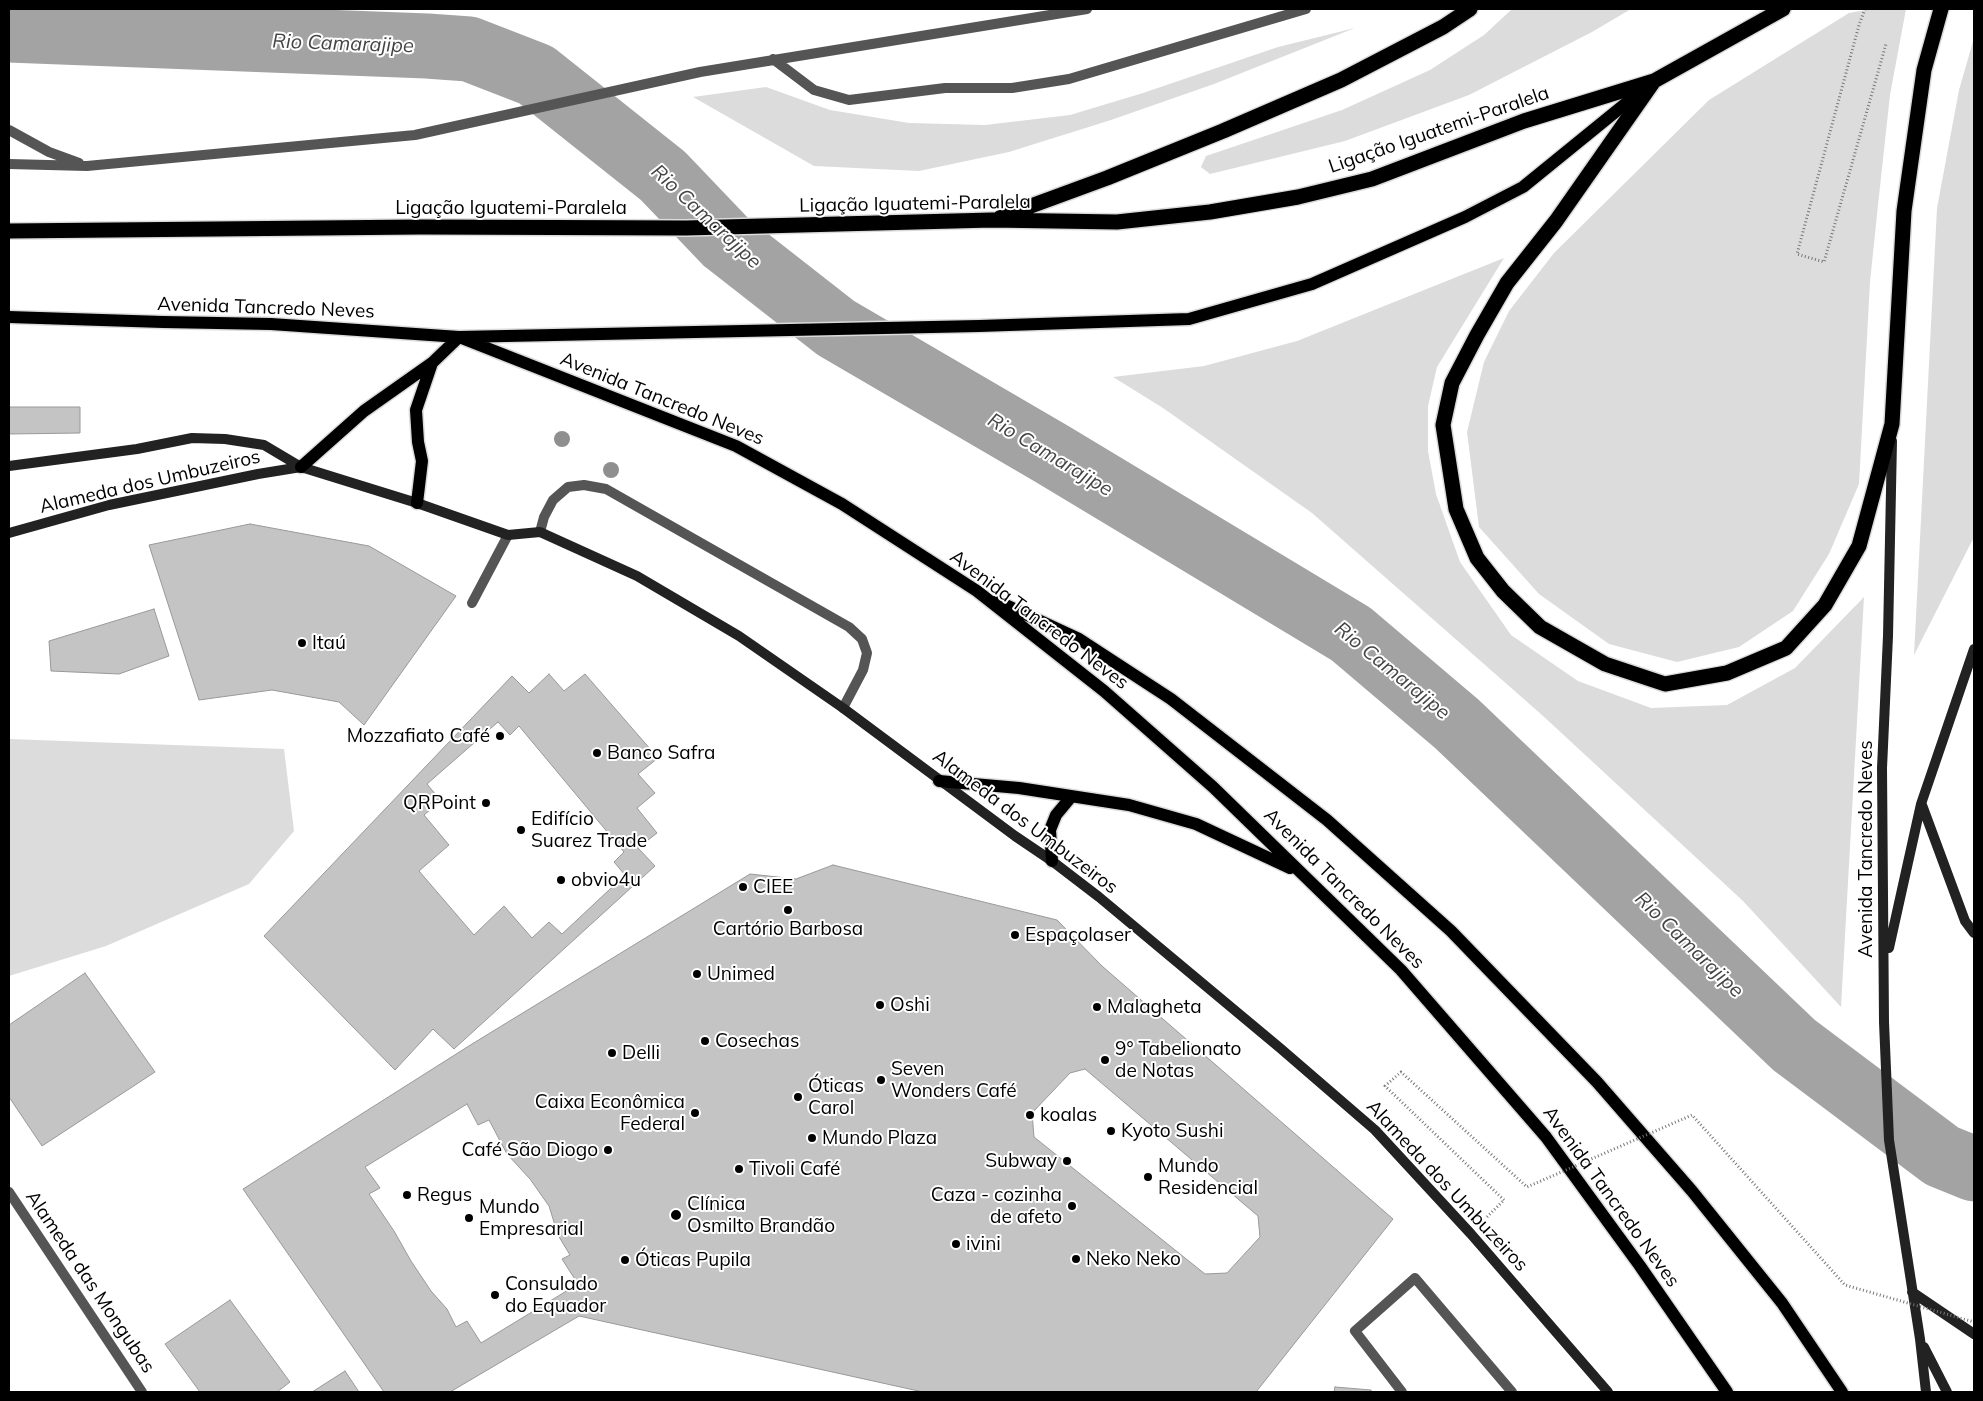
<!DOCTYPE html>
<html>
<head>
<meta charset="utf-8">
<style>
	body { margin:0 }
	#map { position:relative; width:1983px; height:1401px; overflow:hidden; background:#fff; font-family:Mulish,sans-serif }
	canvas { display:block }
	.frame { position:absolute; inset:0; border:10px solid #000; pointer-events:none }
</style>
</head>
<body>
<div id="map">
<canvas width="1983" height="1401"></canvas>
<div class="frame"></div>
</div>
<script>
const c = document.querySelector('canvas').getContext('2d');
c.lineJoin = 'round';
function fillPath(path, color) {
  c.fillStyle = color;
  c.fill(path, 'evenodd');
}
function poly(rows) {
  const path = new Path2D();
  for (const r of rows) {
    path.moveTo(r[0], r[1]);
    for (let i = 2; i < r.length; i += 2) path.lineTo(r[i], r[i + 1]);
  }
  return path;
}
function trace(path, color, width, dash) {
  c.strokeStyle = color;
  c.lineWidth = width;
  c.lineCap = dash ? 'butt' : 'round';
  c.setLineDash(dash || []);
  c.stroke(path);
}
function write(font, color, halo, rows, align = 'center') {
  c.font = font + ' Mulish,sans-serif';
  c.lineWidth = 4;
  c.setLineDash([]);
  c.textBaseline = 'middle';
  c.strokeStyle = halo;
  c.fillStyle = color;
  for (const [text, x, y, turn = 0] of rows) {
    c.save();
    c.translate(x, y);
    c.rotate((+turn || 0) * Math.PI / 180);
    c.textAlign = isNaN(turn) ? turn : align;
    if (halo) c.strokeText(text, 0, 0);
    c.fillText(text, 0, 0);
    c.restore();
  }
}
fillPath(poly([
	[1512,9,1631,9,1592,32,1469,95,1345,141,1210,174,1201,167,1206,156,1342,110,1430,70,1484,35],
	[1871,9,1906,9,1890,95,1878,205,1870,282,1859,484,1829,554,1793,611,1739,647,1677,662,1609,644,1539,594,1479,527,1467,432,1484,362,1509,311,1554,253,1709,100,1849,13],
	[1355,28,1214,84,1111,120,1009,152,919,171,814,166,693,97,766,87,830,110,909,123,985,125,1070,115,1143,93,1278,47],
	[1974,38,1974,537,1914,655,1937,208,1959,90],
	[1504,258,1437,367,1428,406,1428,451,1436,494,1460,562,1511,635,1578,681,1651,708,1727,705,1795,668,1864,597,1841,1007,1743,901,1542,715,1312,513,1163,408,1113,377,1204,366,1297,341],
	[9,739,284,749,294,831,249,884,106,946,9,976]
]), '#dcdcdc');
trace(poly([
	[9,30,427,46,469,49,536,75,663,176,726,242,836,328,1052,454,1351,634,1457,724,1794,1045,1942,1156,1974,1169]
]), '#a3a3a3', 65);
const building = poly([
	[9,407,80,407,80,433,9,434,9,407],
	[250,524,369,546,456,596,364,725,339,702,272,690,199,700,149,545,250,524],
	[154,609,169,656,119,674,51,671,49,641,154,609],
	[549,674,564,691,585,674,658,758,638,774,655,793,637,808,657,833,638,848,655,866,454,1049,433,1029,395,1070,264,936,512,676,529,693,549,674],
	[498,722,510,735,519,726,624,852,614,862,625,875,562,934,549,922,532,938,504,906,474,935,419,871,449,845,424,815,441,801,427,784,498,722],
	[833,865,1057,920,1102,966,1393,1219,1256,1392,923,1392,579,1316,450,1392,384,1392,243,1189,472,1044,750,874,796,879,833,865],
	[85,973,155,1072,42,1146,9,1097,9,1025,85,973],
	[1085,1069,1258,1216,1260,1237,1227,1273,1205,1274,1034,1137,1032,1113,1070,1073,1085,1069],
	[467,1104,478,1125,489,1120,507,1154,530,1179,549,1206,558,1235,570,1255,562,1259,578,1284,481,1343,467,1321,456,1327,447,1309,431,1291,411,1261,394,1231,369,1194,380,1188,365,1167,467,1104],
	[230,1300,290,1382,277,1392,200,1392,165,1344,230,1300],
	[345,1371,359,1392,312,1392,345,1371],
	[1335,1387,1371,1390,1372,1392,1334,1392,1335,1387]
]);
fillPath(building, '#c4c4c4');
trace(building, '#999', 1);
const primary = poly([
	[9,317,163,322,271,324,459,337,736,446,842,504,977,591,1104,691,1213,787,1401,970,1546,1137,1640,1266,1727,1392],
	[301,467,364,411,432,363,459,337,979,326,1189,319,1312,284,1465,217,1523,187,1646,87],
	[417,503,422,461,418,442,416,410,432,363],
	[997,601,1079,639,1171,699,1327,820,1451,931,1597,1082,1692,1191,1782,1303,1842,1392],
	[939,781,1019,788,1129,805,1196,824,1290,868],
	[1052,861,1050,830,1056,815,1071,797]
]);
const highway = poly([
	[1654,81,1556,221,1507,283,1477,335,1452,383,1443,425,1456,509,1477,558,1503,591,1540,627,1605,664,1665,684,1727,673,1786,648,1825,605,1859,546,1892,424,1904,211,1924,70,1941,9],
	[1001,217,1107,178,1223,131,1341,80,1443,27,1470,9],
	[9,231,420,227,686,228,992,220,1117,222,1210,212,1298,197,1372,179,1524,121,1654,81,1783,9]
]);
trace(primary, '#dbdbdb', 15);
trace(highway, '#dbdbdb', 18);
trace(poly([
	[1865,9,1859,25,1797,254,1824,262,1886,44],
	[1487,1217,1504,1200]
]), '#777', 3, [1, 2.5]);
trace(poly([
	[773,59,814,90,849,100,945,88,1012,88,1069,79,1306,9],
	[9,130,49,152,79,163],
	[9,164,87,166,415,135,700,72,1087,9],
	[540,532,544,517,553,500,568,487,584,485,606,489,849,627,862,639,867,653,863,670,843,708],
	[472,603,508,535],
	[1402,1392,1355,1331,1415,1278,1512,1392]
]), '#555', 10);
trace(poly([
	[9,1192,142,1392]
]), '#555', 10);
trace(poly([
	[1892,441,1888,636,1882,768,1884,1022,1889,1140,1920,1339,1926,1392],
	[9,466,137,449,192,438,225,439,264,445,301,467,417,503,508,535,540,532,637,576,739,636,843,708,1015,836,1052,861,1099,897,1280,1048,1375,1130,1471,1234,1608,1392],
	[9,533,109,505,258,474,301,467],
	[1922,805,1965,921,1974,933],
	[1889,948,1921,804,1974,649],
	[1912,1292,1974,1334],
	[1924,1347,1947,1392]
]), '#222', 10);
trace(primary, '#000', 12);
trace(highway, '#000', 15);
trace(poly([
	[1504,1200,1385,1086,1401,1072,1527,1187,1692,1115,1845,1285,1974,1322]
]), '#777', 3, [1, 2.5]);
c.fillStyle = '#8f8f8f';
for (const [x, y] of [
	[562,439],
	[611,470]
]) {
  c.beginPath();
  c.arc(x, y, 8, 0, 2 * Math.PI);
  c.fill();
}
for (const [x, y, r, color] of [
	[302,643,5,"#000"],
	[500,736,5,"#000"],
	[597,753,5,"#000"],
	[486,803,5,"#000"],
	[521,830,5,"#000"],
	[561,880,5,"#000"],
	[743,887,5,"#000"],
	[788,910,5,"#000"],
	[1015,935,5,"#000"],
	[697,974,5,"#000"],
	[880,1005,5,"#000"],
	[1097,1007,5,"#000"],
	[705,1041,5,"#000"],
	[612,1053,5,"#000"],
	[1105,1060,5,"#000"],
	[881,1080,5,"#000"],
	[798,1097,5,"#000"],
	[695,1113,5,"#000"],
	[1030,1115,5,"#000"],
	[1111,1131,5,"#000"],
	[812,1138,5,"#000"],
	[608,1150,5,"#000"],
	[1067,1161,5,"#000"],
	[739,1169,5,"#000"],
	[1148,1177,5,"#000"],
	[407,1195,5,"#000"],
	[1072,1206,5,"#000"],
	[676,1215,6,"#000"],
	[469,1218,5,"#000"],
	[956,1244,5,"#000"],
	[1076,1259,5,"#000"],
	[625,1260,5,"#000"],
	[495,1295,5,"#000"]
]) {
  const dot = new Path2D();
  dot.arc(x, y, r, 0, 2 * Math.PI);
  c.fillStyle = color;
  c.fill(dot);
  trace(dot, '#fff', 2);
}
write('19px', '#000', '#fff', [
	["Ligação Iguatemi-Paralela",1439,130,-19],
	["Ligação Iguatemi-Paralela",915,204,-1],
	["Ligação Iguatemi-Paralela",511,208],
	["Avenida Tancredo Neves",266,308,2],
	["Avenida Tancredo Neves",662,399,22],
	["Alameda dos Umbuzeiros",150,482,-13],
	["Avenida Tancredo Neves",1039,620,37],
	["Alameda dos Umbuzeiros",1025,822,37],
	["Avenida Tancredo Neves",1866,849,-90],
	["Avenida Tancredo Neves",1344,889,45],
	["Alameda dos Umbuzeiros",1447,1186,47],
	["Avenida Tancredo Neves",1611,1197,54],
	["Alameda das Mongubas",90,1282,56]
]);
write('19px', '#000', '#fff', [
	["Itaú",312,643],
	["Mozzafiato Café",490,736,"right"],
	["Banco Safra",607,753],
	["QRPoint",476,803,"right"],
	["Edifício",531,819],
	["Suarez Trade",531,841],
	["obvio4u",571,880],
	["CIEE",753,887],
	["Cartório Barbosa",788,929,"center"],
	["Espaçolaser",1025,935],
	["Unimed",707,974],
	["Oshi",890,1005],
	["Malagheta",1107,1007],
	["Cosechas",715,1041],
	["9° Tabelionato",1115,1049],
	["de Notas",1115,1071],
	["Delli",622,1053],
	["Seven",891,1069],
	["Wonders Café",891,1091],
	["Óticas",808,1086],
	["Carol",808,1108],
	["Caixa Econômica",685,1102,"right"],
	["Federal",685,1124,"right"],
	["koalas",1040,1115],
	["Kyoto Sushi",1121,1131],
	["Mundo Plaza",822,1138],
	["Café São Diogo",598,1150,"right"],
	["Subway",1057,1161,"right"],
	["Mundo",1158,1166],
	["Residencial",1158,1188],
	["Tivoli Café",749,1169],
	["Regus",417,1195],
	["Caza - cozinha",1062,1195,"right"],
	["de afeto",1062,1217,"right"],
	["Clínica",687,1204],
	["Osmilto Brandão",687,1226],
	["Mundo",479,1207],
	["Empresarial",479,1229],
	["ivini",966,1244],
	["Neko Neko",1086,1259],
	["Óticas Pupila",635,1260],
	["Consulado",505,1284],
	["do Equador",505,1306]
], 'left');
write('italic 20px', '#444', '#fff', [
	["Rio Camarajipe",343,44,2],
	["Rio Camarajipe",706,217,43],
	["Rio Camarajipe",1050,455,31],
	["Rio Camarajipe",1392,671,39],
	["Rio Camarajipe",1689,945,44]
]);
</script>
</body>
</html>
